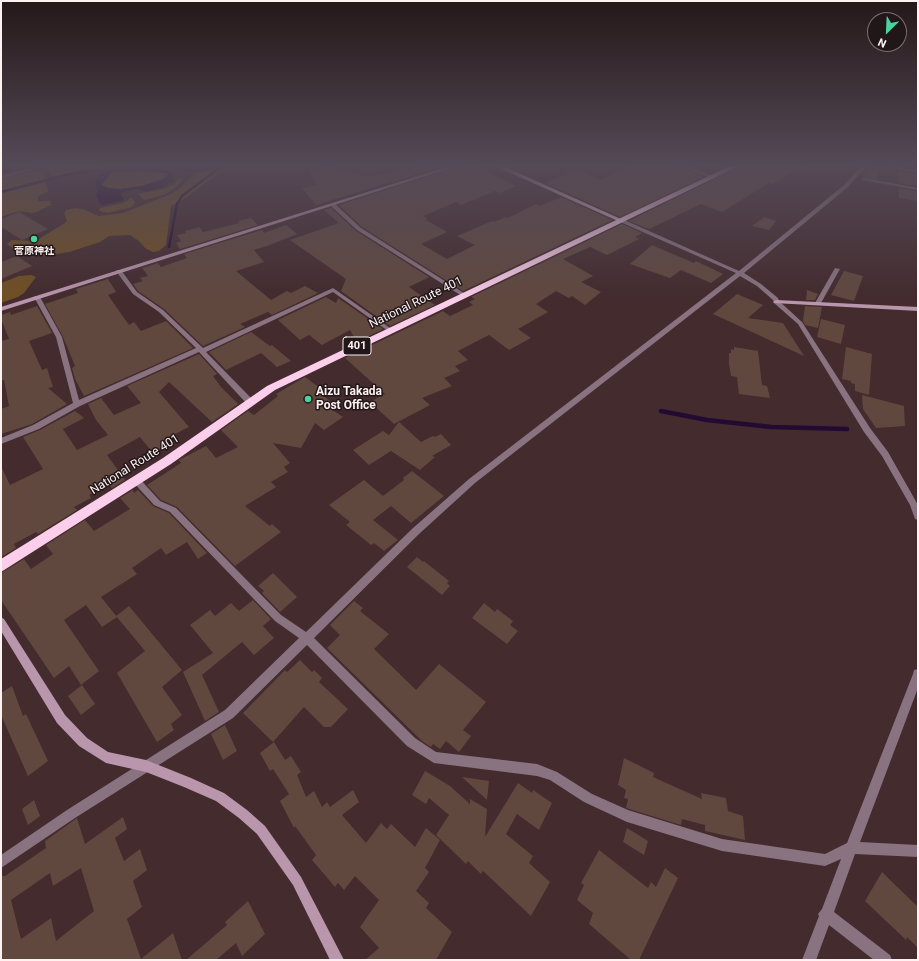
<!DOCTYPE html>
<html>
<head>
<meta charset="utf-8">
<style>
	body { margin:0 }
	#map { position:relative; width:919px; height:961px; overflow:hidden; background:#432b2e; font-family:Roboto,sans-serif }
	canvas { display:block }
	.frame { position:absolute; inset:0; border:2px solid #fef1f2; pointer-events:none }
	.north { position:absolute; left:867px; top:12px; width:40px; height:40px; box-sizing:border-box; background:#221718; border:1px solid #7a6e6f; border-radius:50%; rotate:204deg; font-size:11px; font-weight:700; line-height:16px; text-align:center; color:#fef1f2 }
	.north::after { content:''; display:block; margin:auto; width:14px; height:18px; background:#47d49e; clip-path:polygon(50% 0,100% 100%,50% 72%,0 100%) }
</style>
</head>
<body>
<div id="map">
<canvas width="919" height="961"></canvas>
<div class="frame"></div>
<div class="north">N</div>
</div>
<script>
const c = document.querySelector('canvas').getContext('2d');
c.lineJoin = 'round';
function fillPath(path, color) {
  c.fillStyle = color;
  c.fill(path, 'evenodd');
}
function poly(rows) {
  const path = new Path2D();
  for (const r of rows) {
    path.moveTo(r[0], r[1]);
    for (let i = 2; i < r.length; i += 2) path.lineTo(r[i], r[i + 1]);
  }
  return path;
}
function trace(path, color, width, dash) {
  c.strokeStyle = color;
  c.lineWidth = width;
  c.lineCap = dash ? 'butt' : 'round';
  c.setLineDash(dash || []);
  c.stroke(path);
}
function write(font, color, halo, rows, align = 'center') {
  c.font = font + ' Roboto,"Noto Sans JP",sans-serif';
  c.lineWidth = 3;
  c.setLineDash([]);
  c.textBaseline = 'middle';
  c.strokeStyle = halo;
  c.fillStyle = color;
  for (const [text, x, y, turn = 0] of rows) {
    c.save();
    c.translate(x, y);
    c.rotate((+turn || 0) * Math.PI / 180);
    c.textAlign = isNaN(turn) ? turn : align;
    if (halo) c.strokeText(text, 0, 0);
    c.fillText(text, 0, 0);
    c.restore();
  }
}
fillPath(poly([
	[51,166,100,166,57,176,52,176,48,168],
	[217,168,221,171,187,197,171,206,166,245,159,251,153,252,145,248,139,241,130,235,109,236,100,242,69,252,45,256,14,249,7,244,12,240,32,241,37,240,65,223,67,221,64,213,66,210,75,208,83,209,99,216,123,213,171,194,180,188,194,174],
	[144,171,169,174,163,179,142,186,120,189,108,188,101,185,112,172],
	[28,172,42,172,43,174,48,192,38,196,38,201,50,201,51,205,34,213,19,211,1,217,1,178],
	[180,178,183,179,175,188,164,195,144,200,138,194,163,189,173,185],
	[131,198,133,199,135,203,132,207,108,213,99,211,100,208,123,203],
	[31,275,36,277,24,293,18,297,1,303,1,283,19,276]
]), '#704f22');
fillPath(poly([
	[137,167,179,170,176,170,172,176,174,180,161,188,146,191,135,189,126,191,121,194,124,199,121,201,103,205,99,202,96,194,98,192,95,182,100,173,97,171,91,170],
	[144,171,167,173,169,174,163,179,142,186,120,189,108,188,101,185,112,172]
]), '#230a32');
trace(poly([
	[174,169,196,171,216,166],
	[1,172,11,170],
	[1,192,66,175,97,170],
	[169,247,177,204,182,196,222,166]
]), '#230a32', 2.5);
trace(poly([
	[661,411,707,420,771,427,847,429]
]), '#230a32', 4.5);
fillPath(poly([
	[329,166,344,174,348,171,370,177,422,166,444,166,316,205,302,188,317,185,309,173],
	[458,166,477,166,516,186,500,193,495,191,461,205,456,202,423,216,428,219,426,220,447,232,421,244,447,259,475,245,457,236,492,221,494,222,506,217,508,218,536,204,540,206,561,197,612,220,463,291,362,227,339,205],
	[632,166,679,166,704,177,620,217,545,183,579,169,601,180],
	[740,166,805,166,772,184,769,183,722,212,701,204,649,229,629,221],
	[867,166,879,168,877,179,864,177,865,170],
	[897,171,918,174,918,186,899,183],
	[899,188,918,191,918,201,899,198],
	[331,208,356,231,429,277,409,287,435,305,390,326,341,291,346,279,290,240,339,223,324,210],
	[19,212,48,229,22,240,1,227,1,219],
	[764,217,776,221,769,230,752,226],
	[251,218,258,225,180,249,176,243,181,241,177,235,186,233,185,231,200,227,203,232,240,223,238,221],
	[622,224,642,233,635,237,639,239,607,255,590,247,563,259,593,276,581,282,601,292,585,305,572,296,569,298,556,291,536,304,548,312,518,329,531,338,509,350,489,335,458,351,468,360,455,366,460,371,444,378,452,386,422,398,430,405,394,424,370,402,385,394,345,358,443,311,450,316,473,305,469,302,475,299,471,297],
	[286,225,297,234,267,246,254,250,264,262,236,271,271,300,287,291,291,293,305,286,318,293,272,315,268,312,240,324,245,327,203,346,164,309,138,291,133,284,143,281,140,278,148,276,142,268,158,263,161,267,187,258,184,254,262,230,264,233],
	[652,245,694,263,696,261,723,274,711,283,681,270,670,278,630,264],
	[17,256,32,266,1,279,1,262],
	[844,271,863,276,854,301,831,295],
	[108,279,116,292,108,295,129,325,134,322,141,331,166,321,193,348,84,396,75,379,72,368,75,366,63,337,45,304,78,293,76,289],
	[807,290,818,294,815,300,806,300],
	[737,294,763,305,748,318,783,323,804,356,713,314],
	[326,297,336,303,338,298,383,329,357,342,350,330,322,345,309,335,300,340,278,320],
	[37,306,52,333,29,341,42,370,47,368,53,387,48,388,67,404,32,424,1,434,1,409,9,406,4,380,1,381,1,341,9,339,1,319,1,315,10,312,11,315],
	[805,306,822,307,818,328,805,325,803,321],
	[821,319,845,325,841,344,817,337],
	[251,332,270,346,272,345,291,361,277,367,261,353,226,370,209,352],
	[734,347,758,351,762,385,767,386,770,398,739,394,737,377,731,376,729,364,729,353,731,353,731,349,734,350],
	[846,347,872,354,869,395,855,391,855,384,851,383,851,381,842,379],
	[199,354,217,374,213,376,221,387,238,404,212,422,169,382,159,392,189,427,165,439,169,444,153,453,140,437,107,455,125,480,112,488,108,484,89,495,91,498,74,507,77,510,38,534,36,532,14,544,16,548,1,557,1,466,10,485,43,469,23,437,40,430,75,411,84,418,63,429,77,450,108,435,96,420,88,404,101,398,114,415,141,403,127,386],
	[305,377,320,388,316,391,336,405,331,409,343,417,324,430,315,423,301,448,273,443,290,463,284,467,288,472,271,482,276,487,245,506,270,526,272,524,281,532,235,566,177,507,161,500,147,485,181,463,179,460,206,446,216,458,238,447,221,430,248,411,254,415,278,396,276,394],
	[862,395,904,406,905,426,876,428,863,409],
	[399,422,421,442,433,436,435,437,441,434,451,445,432,456,435,457,420,470,391,451,369,465,353,450,383,431,389,435],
	[412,471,444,496,411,523,391,506,373,520,398,540,384,551,374,543,371,545,346,525,350,522,329,505,364,480,383,496,404,480,403,478],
	[133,490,134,493,138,490,153,506,169,513,207,553,198,559,187,542,166,555,161,548,132,568,137,574,101,597,117,617,102,627,86,605,64,620,99,671,81,685,69,666,54,678,1,600,1,573,24,559,31,569,53,554,46,545,85,520,94,531,130,509,120,498],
	[417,557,423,562,424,561,449,581,447,583,450,586,442,595,407,567],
	[273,573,297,597,280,612,262,593,264,591,258,586],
	[253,600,271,619,263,626,274,638,254,655,242,642,202,675,219,712,205,721,183,672,213,653,190,625,210,610,215,616,231,603,239,611],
	[354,601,363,608,360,611,389,634,374,649,416,690,439,664,486,702,463,730,471,736,459,752,446,741,440,749,433,744,431,747,422,741,327,648,340,635,330,625],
	[484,603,495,612,497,609,513,621,510,625,518,631,507,644,472,618],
	[129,606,182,670,162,687,182,715,171,724,174,730,157,742,117,673,145,651,116,616],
	[300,660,312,672,314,670,322,678,319,682,348,709,331,727,324,727,304,707,273,742,243,713,285,670,287,672],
	[82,685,95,704,81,715,68,696],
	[12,686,23,716,26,714,48,761,28,776,1,715,1,693],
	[225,725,237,751,223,760,211,734],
	[274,742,285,760,291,756,301,772,297,775,306,797,314,791,322,807,327,802,330,807,353,790,359,802,342,815,366,843,381,823,387,829,391,824,415,847,426,828,440,840,425,868,429,872,416,891,429,903,426,908,452,932,436,960,365,960,379,948,360,927,379,900,355,876,344,890,338,883,335,887,312,860,316,855,295,826,294,828,280,801,289,794,273,769,270,771,260,753],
	[624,758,654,773,653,777,702,799,701,793,726,798,728,811,743,816,745,840,705,831,705,825,682,819,681,825,626,808,628,799,624,798,626,790,618,785],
	[425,771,450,786,470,804,470,799,487,809,485,837,518,783,532,793,533,790,552,803,539,830,517,814,506,834,533,856,529,863,550,882,531,916,483,871,481,874,468,861,466,864,436,835,449,815,429,798,426,804,412,795],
	[462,777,489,781,487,800],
	[34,800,40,816,28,825,22,809],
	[123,817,127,829,115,838,124,861,140,849,147,870,133,881,142,907,127,919,141,959,173,933,182,960,1,960,1,876,5,876,46,848,45,841,77,818,85,844],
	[81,868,94,911,56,941,51,918,21,939,11,900,50,873,53,886],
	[627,828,648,841,644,855,623,842],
	[599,850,648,888,651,882,656,887,665,868,678,878,639,960,631,960,589,924,593,913,577,900,584,885,581,883],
	[882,872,918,907,918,948,907,937,906,940,865,901],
	[248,901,265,934,242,956,236,943,216,960,186,960,227,925,225,922]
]), '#60483f');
fillPath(poly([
	[40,166,48,166,1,178,1,176,40,166],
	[680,166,687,166,715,177,711,178,680,166],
	[861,166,866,166,848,187,744,273,761,284,778,298,779,301,802,322,870,428,888,452,918,505,918,520,915,519,910,505,882,456,864,432,798,324,774,303,773,300,757,286,740,276,475,483,419,534,314,638,415,738,436,752,537,764,557,772,592,794,628,810,722,839,825,854,847,843,913,674,914,670,918,669,918,688,860,842,918,845,918,857,855,854,834,912,890,955,892,960,874,960,829,925,816,960,802,960,819,916,818,914,822,909,841,859,825,866,722,851,627,822,584,802,550,780,537,776,434,763,407,746,307,645,233,718,75,818,1,868,1,855,67,810,225,710,299,638,275,621,170,512,154,505,133,482,132,480,133,478,139,478,160,501,176,508,281,615,306,632,413,528,469,479,736,273,618,221,618,219,622,219,739,271,844,185,861,166],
	[880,166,891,166,918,171,918,173,880,166],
	[864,178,918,188,918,190,862,180,862,179,864,178],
	[331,204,335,204,361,228,467,295,462,296,357,230,331,206,331,204],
	[835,268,840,269,821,303,820,304,816,304,815,303,835,268],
	[117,270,121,270,137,292,163,310,203,348,333,288,393,330,390,332,388,331,333,292,206,352,253,400,254,402,253,404,247,404,199,352,80,406,39,429,1,444,1,438,33,425,73,403,56,337,34,297,35,296,39,296,40,297,62,337,79,400,196,348,159,312,133,294,116,271,117,270]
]), '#897381');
fillPath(poly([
	[450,166,457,166,1,311,1,307,450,166],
	[776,300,918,307,918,311,774,303,773,302,776,300],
	[1,617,4,619,65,715,87,738,108,752,146,760,191,778,224,793,247,810,265,826,301,877,344,960,330,960,293,885,257,834,239,818,216,801,184,787,146,772,106,763,79,746,57,723,1,631,1,617]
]), '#ba96ad');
fillPath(poly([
	[495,166,503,166,623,220,618,221,495,166]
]), '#e0b2cf');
fillPath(poly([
	[730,166,739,166,275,390,171,464,1,572,1,559,163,458,267,386,730,166]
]), '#fbceeb');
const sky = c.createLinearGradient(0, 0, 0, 301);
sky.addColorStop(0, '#251819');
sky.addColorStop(0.55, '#554a57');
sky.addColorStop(1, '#554a5700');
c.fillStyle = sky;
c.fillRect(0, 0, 919, 301);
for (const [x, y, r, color] of [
	[34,239,4,"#47d49e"],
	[308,399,4,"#47d49e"]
]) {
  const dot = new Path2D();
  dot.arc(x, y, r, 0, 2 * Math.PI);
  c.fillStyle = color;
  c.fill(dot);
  trace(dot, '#221718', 1.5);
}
write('bold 10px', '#fef1f2', '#221718', [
	["菅原神社",34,251]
]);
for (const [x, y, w] of [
	[357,346,28]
]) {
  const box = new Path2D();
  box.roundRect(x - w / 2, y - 9, w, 18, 3);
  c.fillStyle = '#221718';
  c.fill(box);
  trace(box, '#fef1f2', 1);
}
write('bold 11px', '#fef1f2', null, [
	["401",357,346]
]);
write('12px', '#fef1f2', '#221718', [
	["National Route 401",416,303,-26],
	["National Route 401",135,465,-32]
]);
write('bold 12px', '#fef1f2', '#221718', [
	["Aizu Takada",316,392],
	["Post Office",316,406]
], 'left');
</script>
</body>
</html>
